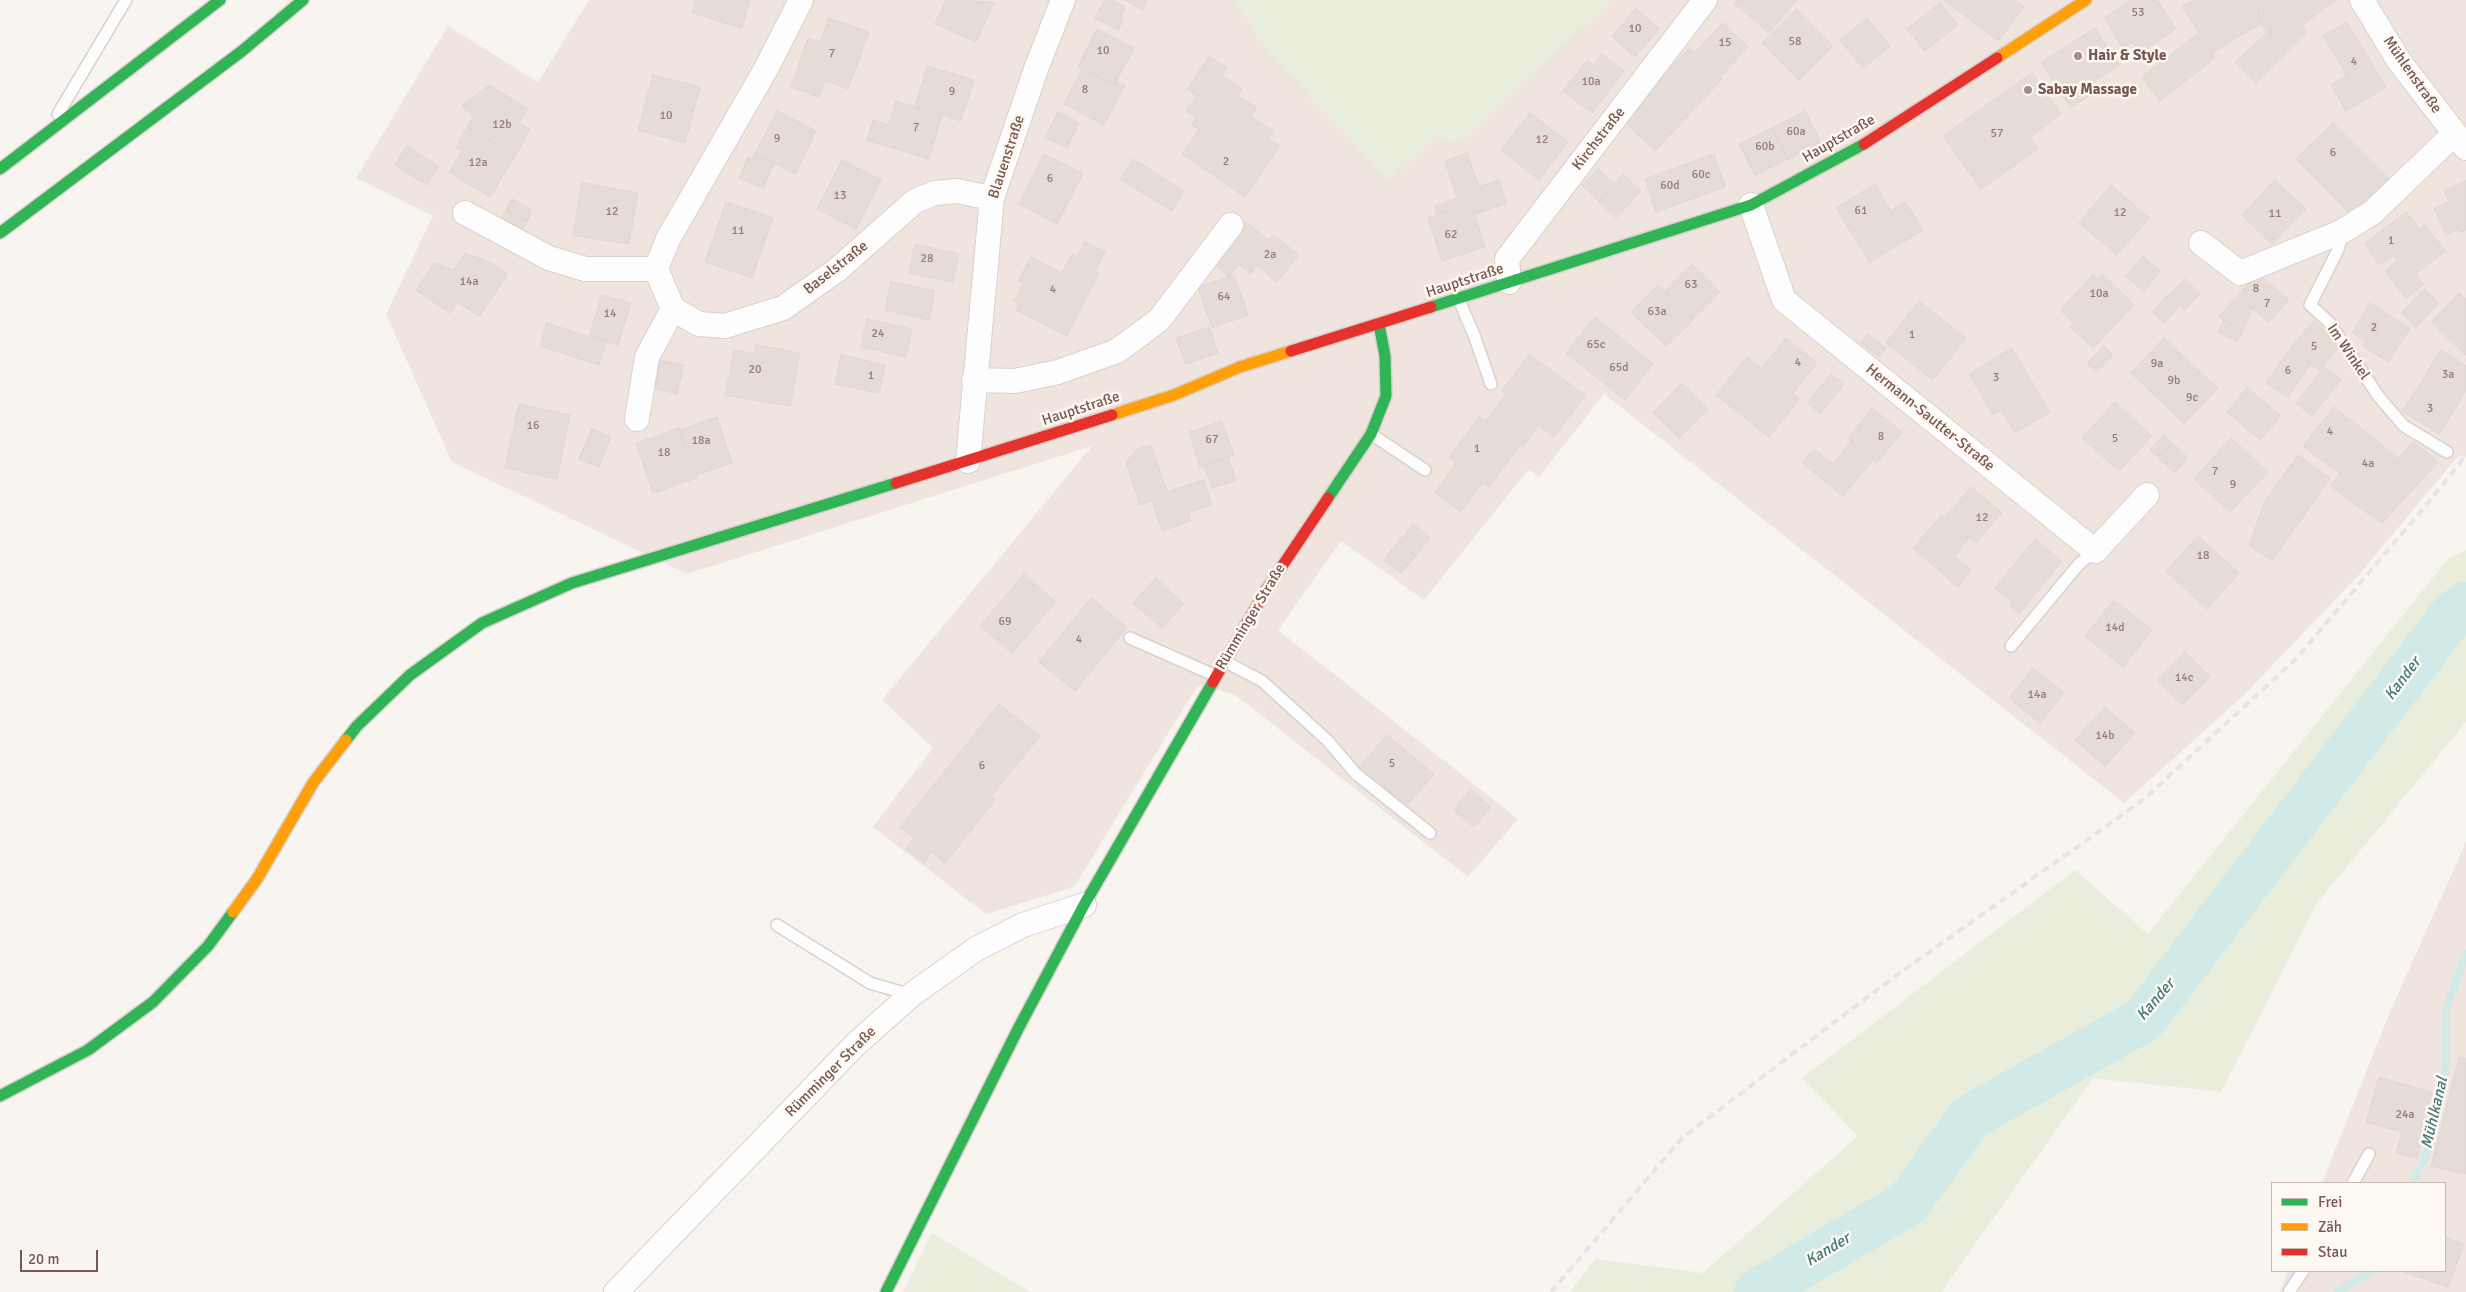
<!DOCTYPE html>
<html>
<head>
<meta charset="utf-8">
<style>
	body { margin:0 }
	#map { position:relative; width:2466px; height:1292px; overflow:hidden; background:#f8f4f0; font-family:Signika,sans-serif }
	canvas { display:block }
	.legend { position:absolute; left:2271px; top:1182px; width:175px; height:90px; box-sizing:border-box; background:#fef8f2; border:1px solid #c8b8b1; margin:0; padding:6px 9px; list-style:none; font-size:15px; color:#77574f }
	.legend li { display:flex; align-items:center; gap:10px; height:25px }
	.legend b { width:25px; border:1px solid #c8b8b1 }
	.scale { position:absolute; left:20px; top:1250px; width:78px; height:22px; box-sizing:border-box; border:2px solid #77574f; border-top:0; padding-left:6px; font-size:15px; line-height:18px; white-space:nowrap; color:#77574f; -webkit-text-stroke:4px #fef8f2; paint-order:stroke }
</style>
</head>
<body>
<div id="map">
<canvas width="2466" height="1292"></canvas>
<ul class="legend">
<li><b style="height:6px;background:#30b455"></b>Frei</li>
<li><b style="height:6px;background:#ff9f0a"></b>Zäh</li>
<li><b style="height:6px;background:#e5322d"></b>Stau</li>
</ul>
<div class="scale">20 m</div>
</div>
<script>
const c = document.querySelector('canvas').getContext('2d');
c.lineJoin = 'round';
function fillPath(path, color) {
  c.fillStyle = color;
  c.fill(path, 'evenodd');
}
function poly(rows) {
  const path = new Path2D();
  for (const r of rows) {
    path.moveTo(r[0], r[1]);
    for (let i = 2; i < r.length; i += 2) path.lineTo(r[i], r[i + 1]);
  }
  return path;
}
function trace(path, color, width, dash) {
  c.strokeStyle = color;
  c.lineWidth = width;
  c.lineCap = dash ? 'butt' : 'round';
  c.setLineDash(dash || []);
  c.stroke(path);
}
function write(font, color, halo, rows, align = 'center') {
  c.font = font + ' Signika,sans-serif';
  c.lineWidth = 5;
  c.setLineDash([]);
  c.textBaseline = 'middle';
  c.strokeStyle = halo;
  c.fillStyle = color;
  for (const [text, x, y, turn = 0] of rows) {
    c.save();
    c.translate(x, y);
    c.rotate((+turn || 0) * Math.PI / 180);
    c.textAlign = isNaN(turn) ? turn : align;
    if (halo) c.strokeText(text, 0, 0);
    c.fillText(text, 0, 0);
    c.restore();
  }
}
fillPath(poly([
	[589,0,2466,0,2466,458,2459,455,2358,576,2243,696,2124,803,1604,394,1539,477,1529,469,1424,600,1341,541,1278,630,1518,819,1468,877,1234,694,1198,685,1074,887,986,914,873,827,933,748,882,700,1092,446,687,574,452,462,386,314,433,216,356,178,448,26,538,82],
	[2466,842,2466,1292,2280,1292,2288,1271,2445,1271,2445,1183,2322,1183,2390,1012]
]), '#f0e5de');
fillPath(poly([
	[1234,0,1612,0,1462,140,1453,143,1437,135,1388,181,1264,46],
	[2466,550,2466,722,2317,903,2221,1092,2093,1078,1941,1292,1570,1292,1595,1259,1703,1273,1858,1136,1802,1078,2075,870,2148,934,2448,559],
	[932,1233,1030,1292,903,1292]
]), '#e8eedb');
trace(poly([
	[2412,1183,2425,1158,2445,1079,2446,1009,2466,954],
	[2337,1292,2372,1271]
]), '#d1eae8', 8);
trace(poly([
	[1757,1292,1908,1203,1970,1117,2143,1020,2453,614,2466,605]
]), '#d1eae8', 46);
const building = poly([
	[696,0,750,0,742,28,692,13,696,0],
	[946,0,994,2,976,42,935,24,946,0],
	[1105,0,1113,0,1126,7,1120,19,1100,8,1105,0],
	[1125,0,1148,0,1142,10,1125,0],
	[1737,0,1797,0,1769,33,1734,3,1737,0],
	[1944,0,2015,0,2024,7,1998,41,1944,0],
	[2131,0,2157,0,2176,29,2140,53,2132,42,2123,48,2104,18,2131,0],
	[2193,0,2267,0,2258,7,2260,24,2212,53,2182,7,2193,0],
	[2267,0,2284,0,2307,32,2287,51,2260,24,2258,7,2267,0],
	[2284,0,2336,0,2302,25,2284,0],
	[1940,3,1958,25,1925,51,1907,29,1940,3],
	[1100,8,1123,20,1118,30,1095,18,1100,8],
	[1636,8,1659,29,1635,57,1612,37,1636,8],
	[1797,9,1833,46,1799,80,1762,43,1797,9],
	[829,18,869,32,848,89,825,80,819,97,791,87,808,38,820,42,829,18],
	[1867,18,1890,46,1863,68,1840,40,1867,18],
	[2347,22,2386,87,2346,111,2331,85,2347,75,2323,36,2347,22],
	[1723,23,1748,47,1721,76,1695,52,1723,23],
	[2095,28,2119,65,2085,87,2090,95,2071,108,2041,63,2095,28],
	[1097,29,1134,48,1114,85,1078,66,1097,29],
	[2268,32,2287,51,2256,83,2235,62,2268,32],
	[2197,34,2215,58,2160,101,2142,77,2197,34],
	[1689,48,1722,79,1672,133,1642,105,1648,91,1689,48],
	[1602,54,1624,71,1592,113,1563,91,1587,60,1594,65,1602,54],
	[1209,56,1227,68,1221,75,1242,89,1238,96,1257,108,1251,116,1273,131,1268,138,1280,146,1245,197,1182,154,1199,129,1191,125,1196,118,1186,111,1197,96,1187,89,1209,56],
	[927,66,974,80,961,121,915,107,927,66],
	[1082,69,1114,85,1116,82,1125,85,1104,125,1064,104,1082,69],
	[2032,73,2061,114,2030,137,2038,149,1981,189,1943,136,2032,73],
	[653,75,700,87,685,143,638,130,653,75],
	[489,85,528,109,519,123,530,129,515,156,468,127,473,117,462,106,489,85],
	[896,101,942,115,929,159,867,140,873,120,889,125,896,101],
	[1642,105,1672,133,1655,151,1625,122,1642,105],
	[777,111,816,131,795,174,755,154,777,111],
	[1805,111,1821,143,1788,159,1772,128,1805,111],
	[1058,112,1079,123,1067,148,1045,137,1058,112],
	[1530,113,1568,142,1539,180,1501,150,1530,113],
	[2333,123,2391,181,2353,217,2296,159,2333,123],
	[468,127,515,156,490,197,449,172,462,151,456,147,468,127],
	[1772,128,1788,159,1755,175,1739,144,1772,128],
	[407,146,419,154,407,173,395,165,407,146],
	[1467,153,1479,187,1499,180,1507,203,1475,214,1471,202,1437,214,1435,206,1457,198,1445,161,1467,153],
	[419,154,439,166,427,185,407,173,419,154],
	[755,154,774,164,763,188,739,178,748,157,753,159,755,154],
	[1044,154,1083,173,1057,224,1019,204,1044,154],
	[1714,154,1725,187,1656,212,1645,179,1714,154],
	[1133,159,1184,191,1172,211,1120,179,1133,159],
	[842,160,881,180,856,229,817,209,842,160],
	[1598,169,1607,177,1591,193,1582,186,1598,169],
	[1623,174,1641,191,1632,200,1615,183,1623,174],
	[1607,177,1615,185,1599,202,1591,193,1607,177],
	[2275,180,2306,209,2272,244,2242,215,2275,180],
	[2466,181,2466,230,2462,232,2460,229,2446,235,2434,208,2449,202,2444,190,2466,181],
	[582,183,638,193,629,244,573,235,582,183],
	[1875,184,1891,211,1905,202,1923,230,1870,262,1836,208,1875,184],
	[1615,185,1623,193,1608,210,1599,202,1615,185],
	[2111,185,2149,218,2117,255,2079,223,2111,185],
	[1623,193,1632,201,1616,218,1608,210,1623,193],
	[512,199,532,210,527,221,506,210,512,199],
	[726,202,773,218,752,278,705,262,726,202],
	[1471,204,1485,247,1442,261,1428,218,1471,204],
	[506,210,527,221,521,231,501,220,506,210],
	[2406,212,2420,229,2425,225,2445,251,2416,274,2424,284,2406,298,2385,271,2398,260,2394,255,2380,265,2364,244,2406,212],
	[1246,222,1269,240,1273,235,1299,255,1277,282,1257,265,1251,274,1239,264,1229,277,1213,263,1246,222],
	[1085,242,1105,252,1095,271,1099,273,1067,336,1016,310,1019,304,1014,301,1023,284,1018,281,1031,257,1062,273,1072,254,1077,257,1085,242],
	[915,244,959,254,953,282,909,273,915,244],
	[465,253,490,262,508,274,479,316,458,302,450,313,416,290,434,263,453,270,465,253],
	[2143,256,2160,271,2144,291,2126,277,2143,256],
	[1692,264,1720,292,1693,319,1665,291,1692,264],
	[2257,273,2271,285,2252,308,2237,296,2257,273],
	[2102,274,2134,305,2093,348,2070,327,2074,323,2060,310,2093,275,2097,280,2102,274],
	[1234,275,1248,315,1212,328,1198,287,1234,275],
	[2185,279,2200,294,2192,302,2177,287,2185,279],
	[891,282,935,291,929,320,885,310,891,282],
	[1658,285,1693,320,1666,346,1631,312,1658,285],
	[2271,285,2289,300,2269,322,2252,308,2271,285],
	[2177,287,2192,302,2185,310,2169,295,2177,287],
	[2425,289,2439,303,2416,327,2401,313,2425,289],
	[2459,293,2466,299,2466,355,2431,322,2459,293],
	[602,295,631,303,618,345,589,336,602,295],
	[2168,295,2180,306,2164,323,2152,312,2168,295],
	[2237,296,2252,308,2243,331,2219,317,2237,296],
	[1919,301,1966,338,1933,380,1886,343,1919,301],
	[2370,303,2410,328,2388,362,2363,346,2366,341,2352,333,2370,303],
	[1595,317,1653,364,1625,400,1566,353,1595,317],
	[867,319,912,329,906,357,861,347,867,319],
	[2224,320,2243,331,2237,342,2218,332,2224,320],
	[2314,321,2341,345,2319,371,2291,347,2314,321],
	[547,323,606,342,599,365,540,346,547,323],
	[1209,327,1218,353,1186,364,1176,338,1209,327],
	[1868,334,1886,348,1879,357,1861,343,1868,334],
	[1786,338,1817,363,1793,393,1762,368,1786,338],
	[2164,338,2182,355,2149,390,2131,373,2164,338],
	[756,345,800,353,790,406,725,395,734,350,755,354,756,345],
	[2104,346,2113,355,2096,372,2087,363,2104,346],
	[2291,347,2311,364,2288,397,2266,383,2291,347],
	[2012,348,2036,389,1993,415,1969,374,2012,348],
	[2441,350,2466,366,2466,391,2458,404,2422,381,2441,350],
	[1529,354,1585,395,1554,437,1538,425,1523,447,1486,421,1506,394,1502,391,1529,354],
	[841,355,885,365,879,393,835,384,841,355],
	[2182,355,2200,372,2167,407,2149,390,2182,355],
	[1747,357,1800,399,1769,437,1716,395,1747,357],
	[661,360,684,365,677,394,654,388,661,360],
	[2324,367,2341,380,2312,416,2296,403,2324,367],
	[2200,372,2218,388,2184,424,2167,407,2200,372],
	[1831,374,1844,384,1820,414,1807,403,1831,374],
	[2422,381,2458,404,2439,434,2402,411,2422,381],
	[1682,383,1708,409,1679,438,1653,413,1682,383],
	[2247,388,2281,416,2260,440,2227,412,2247,388],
	[2037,390,2050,412,2015,433,2002,411,2037,390],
	[2115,402,2152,436,2119,471,2082,438,2115,402],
	[519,404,570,415,557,479,505,468,519,404],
	[2334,407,2375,439,2340,474,2303,446,2334,407],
	[1872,408,1902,432,1877,463,1848,439,1872,408],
	[717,417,732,463,696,475,680,430,717,417],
	[1479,417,1519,446,1489,487,1449,458,1479,417],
	[1222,421,1234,455,1200,467,1189,432,1222,421],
	[680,428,697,478,653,493,636,443,680,428],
	[592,429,611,437,599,467,579,459,592,429],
	[2164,435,2172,443,2158,458,2150,450,2164,435],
	[2231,438,2268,472,2230,512,2194,479,2231,438],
	[2375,439,2398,459,2356,505,2330,485,2375,439],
	[1851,442,1873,460,1843,496,1802,463,1814,449,1833,464,1851,442],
	[2413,442,2438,462,2382,523,2356,505,2413,442],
	[2172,443,2180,450,2166,465,2158,458,2172,443],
	[1151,445,1167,492,1204,480,1212,505,1188,513,1191,521,1162,531,1152,501,1140,505,1126,463,1137,449,1151,445],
	[2180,450,2188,458,2174,473,2166,465,2180,450],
	[2298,455,2330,478,2272,561,2249,545,2265,501,2298,455],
	[1228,457,1236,480,1212,488,1204,465,1228,457],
	[1455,464,1482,483,1461,512,1435,493,1455,464],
	[1971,487,2002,513,1976,543,1946,517,1971,487],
	[1942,515,1969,538,1954,556,1971,570,1958,587,1913,548,1942,515],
	[1413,524,1430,537,1423,547,1406,533,1413,524],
	[1406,533,1423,547,1416,556,1398,542,1406,533],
	[2198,536,2239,573,2207,609,2166,571,2198,536],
	[2035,539,2062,561,2019,614,2010,606,2013,602,1995,588,2035,539],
	[1398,542,1416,556,1408,565,1391,551,1398,542],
	[1391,551,1408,565,1401,573,1384,560,1391,551],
	[1024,574,1056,602,1012,653,980,626,1024,574],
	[1156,578,1184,604,1162,628,1133,603,1156,578],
	[1091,598,1127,627,1075,691,1039,662,1091,598],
	[2114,600,2152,630,2123,667,2085,636,2114,600],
	[2185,652,2210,677,2182,705,2157,680,2185,652],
	[2033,668,2064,693,2040,723,2009,698,2033,668],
	[999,704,1040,736,991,796,996,799,945,863,932,852,924,863,906,849,914,838,900,827,999,704],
	[2105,707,2135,733,2105,766,2075,740,2105,707],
	[1387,735,1434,774,1404,809,1357,770,1387,735],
	[1471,789,1491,807,1474,827,1453,810,1471,789],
	[2459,1057,2466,1059,2466,1174,2431,1166,2459,1057],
	[2379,1077,2435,1093,2417,1158,2396,1153,2402,1132,2366,1122,2379,1077],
	[2445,1237,2464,1244,2448,1287,2402,1271,2445,1271,2445,1237]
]);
fillPath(building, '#e5dcd7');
trace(building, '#e1d6d2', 1);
const lane = poly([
	[58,114,126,0],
	[2343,231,2338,250,2310,305,2329,322,2379,397,2404,426,2447,452],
	[1459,300,1474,335,1491,384],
	[1371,434,1425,470],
	[1130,638,1216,676],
	[2011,646,2079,564,2095,551],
	[1224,661,1262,681,1327,740,1356,774,1430,833],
	[777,925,870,983,911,995],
	[2353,1183,2369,1154],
	[2289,1292,2303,1271]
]);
const street = poly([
	[801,0,767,67,668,239,656,269,673,309,699,324,725,326,783,308,837,270,915,201,935,193,956,191,992,198],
	[2362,0,2399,61,2466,148],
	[1751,205,1784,300,2095,551,2147,495],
	[465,213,549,258,585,269,656,269],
	[2201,243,2240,273,2343,231,2373,212,2454,134],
	[1509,282,1507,259,1705,0],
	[974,380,1015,381,1058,372,1117,351,1159,320,1231,225],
	[637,419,647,357,673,309],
	[968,461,992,198,1036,69,1063,0],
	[616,1292,856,1044,911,995,976,949,1023,925,1084,905]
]);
const fast = poly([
	[0,169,220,0],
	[0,233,242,51,303,0],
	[1431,307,1751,205,1864,144],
	[1328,498,1371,434,1386,396,1385,356,1379,324],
	[346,740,357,726,410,675,482,623,572,583,896,483],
	[0,1096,88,1050,153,1002,208,946,233,912],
	[886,1292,1018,1029,1084,905,1213,682]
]);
const slow = poly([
	[1997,58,2086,0],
	[1112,415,1174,395,1240,367,1291,351],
	[233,912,257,879,313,783,346,740]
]);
const jam = poly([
	[1864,144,1997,58],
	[1291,351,1431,307],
	[896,483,1112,415],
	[1213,682,1266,590,1328,498]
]);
trace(lane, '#d8d1cd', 14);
trace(street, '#d8d1cd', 26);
trace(fast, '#d8cfcb', 14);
trace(slow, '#d8cfcb', 14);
trace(jam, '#d8cfcb', 14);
trace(lane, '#fefdfd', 11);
trace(street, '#fefdfd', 24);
trace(fast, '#30b455', 11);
trace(slow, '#ff9f0a', 11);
trace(jam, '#e5322d', 11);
trace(poly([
	[1551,1292,1682,1138,1890,980,2143,800,2296,659,2432,498,2466,455]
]), '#e5e4e7', 4, [8, 5]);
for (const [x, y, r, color] of [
	[2078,56,5,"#a48e87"],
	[2028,90,5,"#a48e87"]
]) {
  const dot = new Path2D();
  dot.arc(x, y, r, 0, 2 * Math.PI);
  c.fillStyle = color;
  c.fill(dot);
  trace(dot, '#fef8f2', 2);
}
write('12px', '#947a73', null, [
	["53",2138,13],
	["10",1635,29],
	["58",1795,42],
	["15",1725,43],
	["10",1103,51],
	["7",832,54],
	["4",2354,62],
	["10a",1591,82],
	["8",1085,90],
	["9",952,92],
	["10",666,116],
	["12b",502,125],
	["7",916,128],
	["60a",1796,132],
	["57",1997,134],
	["9",777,139],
	["12",1542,140],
	["60b",1765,147],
	["6",2333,153],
	["2",1226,162],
	["12a",478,163],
	["60c",1701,175],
	["6",1050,179],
	["60d",1670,186],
	["13",840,196],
	["61",1861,211],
	["12",612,212],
	["12",2120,213],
	["11",2275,214],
	["11",738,231],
	["62",1451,235],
	["1",2391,241],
	["2a",1270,255],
	["28",927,259],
	["14a",469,282],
	["63",1691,285],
	["8",2256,289],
	["4",1053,290],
	["10a",2099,294],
	["64",1224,297],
	["7",2267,304],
	["63a",1657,312],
	["14",610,314],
	["2",2374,328],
	["24",878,334],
	["1",1912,335],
	["65c",1596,345],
	["5",2314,347],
	["4",1798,363],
	["9a",2157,364],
	["65d",1619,368],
	["20",755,370],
	["6",2288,371],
	["3a",2448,375],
	["1",871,376],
	["3",1996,378],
	["9b",2174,381],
	["9c",2192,398],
	["3",2430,409],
	["16",533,426],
	["4",2330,432],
	["8",1881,437],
	["5",2115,439],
	["67",1212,440],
	["18a",701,441],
	["1",1477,449],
	["18",664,453],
	["4a",2368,464],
	["7",2215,472],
	["9",2233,485],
	["12",1982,518],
	["18",2203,556],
	["69",1005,622],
	["14d",2115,628],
	["4",1079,640],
	["14c",2184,678],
	["14a",2037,695],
	["14b",2105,736],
	["5",1392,764],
	["6",982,766],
	["24a",2405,1115]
]);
write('bold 15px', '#77574f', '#fef8f2', [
	["Hair & Style",2088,56],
	["Sabay Massage",2038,90]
], 'left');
write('15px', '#77574f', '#fef8f2', [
	["Mühlenstraße",2412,75,55],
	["Kirchstraße",1599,139,-52],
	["Hauptstraße",1839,139,-30],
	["Blauenstraße",1007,157,-72],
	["Baselstraße",836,268,-38],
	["Hauptstraße",1465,281,-18],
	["Im Winkel",2348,352,56],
	["Hauptstraße",1081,409,-18],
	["Hermann-Sautter-Straße",1930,418,39],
	["Rümminger Straße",1251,617,-59],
	["Rümminger Straße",831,1072,-45]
]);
write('italic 16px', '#42797a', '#fef8f2', [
	["Kander",2403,679,-53],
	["Kander",2156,1000,-49],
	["Mühlkanal",2435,1113,-77],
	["Kander",1828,1250,-31]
]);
</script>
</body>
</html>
